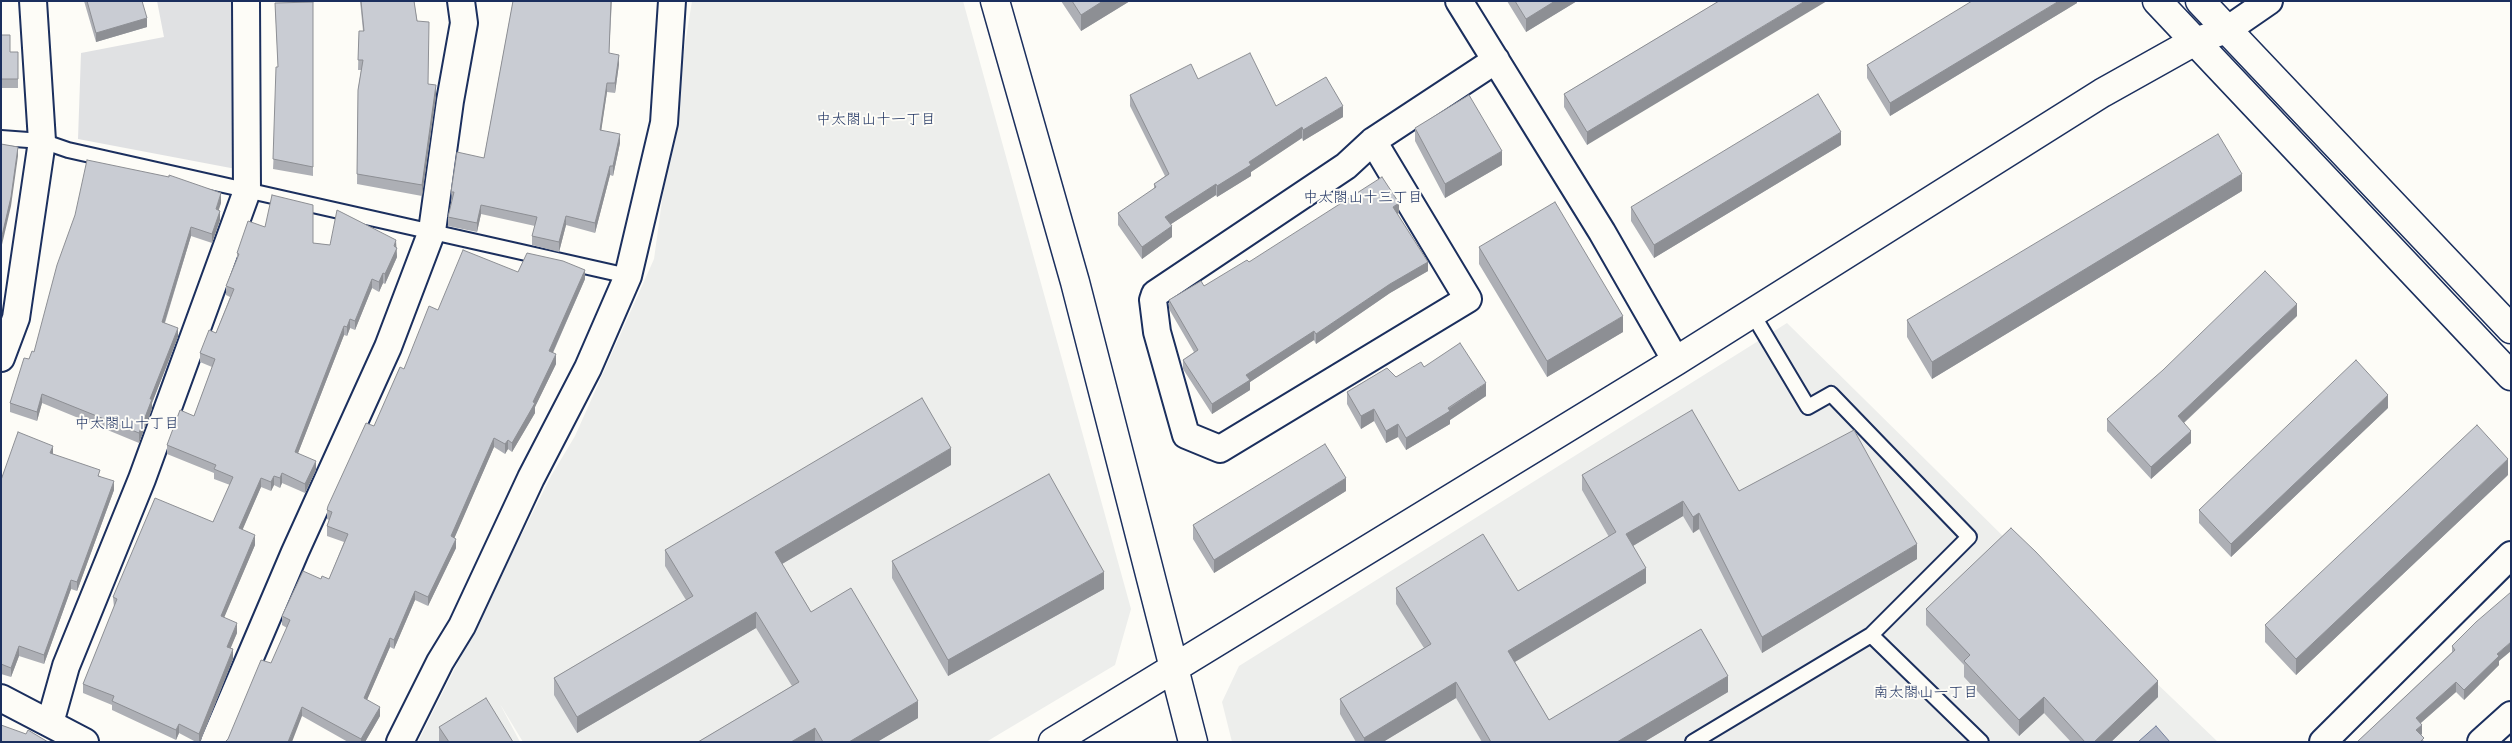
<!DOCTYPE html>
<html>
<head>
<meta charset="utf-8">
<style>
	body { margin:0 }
	#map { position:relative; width:2512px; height:743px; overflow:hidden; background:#fdfcf7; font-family:"Comic Neue",sans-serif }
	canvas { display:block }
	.frame { position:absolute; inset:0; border:2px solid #1b2f5e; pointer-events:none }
</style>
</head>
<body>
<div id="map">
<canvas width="2512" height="743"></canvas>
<div class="frame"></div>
</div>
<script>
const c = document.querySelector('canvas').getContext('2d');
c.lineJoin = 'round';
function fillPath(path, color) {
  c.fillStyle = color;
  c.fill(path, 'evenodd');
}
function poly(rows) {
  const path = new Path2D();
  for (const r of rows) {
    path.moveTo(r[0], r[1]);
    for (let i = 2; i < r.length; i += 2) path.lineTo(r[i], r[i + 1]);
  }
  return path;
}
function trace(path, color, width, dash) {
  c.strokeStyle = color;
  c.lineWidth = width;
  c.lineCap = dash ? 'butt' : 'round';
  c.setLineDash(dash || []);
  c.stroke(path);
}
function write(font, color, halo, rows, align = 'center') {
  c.font = font + ' "Comic Neue","Klee One",sans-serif';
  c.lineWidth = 4;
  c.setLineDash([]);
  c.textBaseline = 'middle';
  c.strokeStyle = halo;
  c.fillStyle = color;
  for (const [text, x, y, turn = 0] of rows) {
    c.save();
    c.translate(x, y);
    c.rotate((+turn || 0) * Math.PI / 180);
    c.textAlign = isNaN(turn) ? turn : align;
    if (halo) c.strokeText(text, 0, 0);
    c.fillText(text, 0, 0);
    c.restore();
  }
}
fillPath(poly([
	[692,1,963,1,1131,609,1115,665,986,742,523,742,500,704,520,742,418,742,551,476,575,436,654,259,675,106],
	[1787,323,2011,544,2218,742,1232,742,1222,702,1239,666]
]), '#edeeec');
fillPath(poly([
	[157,1,233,1,236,169,78,139,81,53,164,37]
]), '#e0e1e3');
const water = poly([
	[2156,726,2170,742,2138,742,2156,726]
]);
fillPath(water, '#b3b8c5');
trace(water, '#76819c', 1);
const lane = poly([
	[1,138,42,141,68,150,628,276],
	[1752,313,1808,407,1831,394,1969,537,1871,635],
	[1693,742,1871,635,1981,742]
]);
const street = poly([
	[1459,1,1602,232,1676,361],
	[2195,41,2227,30,2269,1],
	[1373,141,1468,299,1220,449,1186,435,1157,332,1153,300,1155,294,1346,166,1373,141,1496,60],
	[1,358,16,318,42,141,33,1],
	[1,698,85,742],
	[50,723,66,666,142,479,247,191,246,1],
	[214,742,295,552,388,347,432,231,450,101,464,23,461,1],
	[400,742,440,662,462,626,531,478,588,368,628,276,664,123,672,1],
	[2323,742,2511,555],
	[2481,742,2511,715]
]);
const secondary = poly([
	[995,1,1075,282,1193,742],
	[2157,1,2511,376],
	[2200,1,2511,329],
	[1053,742,1676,361,2102,93,2195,41]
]);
trace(lane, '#1b2f5e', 18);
trace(street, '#1b2f5e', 30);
trace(secondary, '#1b2f5e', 31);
trace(lane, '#fdfcf7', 14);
trace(street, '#fdfcf7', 26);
trace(secondary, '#fdfcf7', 28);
fillPath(poly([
	[84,1,142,1,147,27,96,42],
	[360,1,414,1,428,84,436,96,422,196,357,184,358,90,361,70,358,70,359,31,363,31],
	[513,1,612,1,609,53,619,64,615,93,607,92,601,130,620,143,613,176,610,175,595,233,566,225,559,252,532,245,532,236,535,226,481,214,477,232,448,226,448,217,452,201,451,192,484,158],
	[1061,1,1130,1,1081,31],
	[1507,1,1577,1,1526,32],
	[1719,1,1587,145,1564,107,1564,94],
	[2077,1,2077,3,1890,116,1867,78,1867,65],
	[313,2,313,176,273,169,278,67,275,3],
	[1,35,10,52,18,52,18,88,1,88],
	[1198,79,1276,106,1343,117,1303,141,1302,138,1251,172,1251,176,1217,197,1216,195,1171,224,1172,237,1142,259,1118,225,1118,213,1154,189,1154,184,1165,176,1130,106,1130,95],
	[1415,128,1502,165,1445,198,1415,141],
	[1841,145,1654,258,1631,221,1631,207],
	[2242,191,1932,379,1907,337,1907,320],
	[221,203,218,210,220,220,212,243,191,236,165,323,178,337,152,403,152,409,139,443,42,403,37,421,10,412,10,403,29,359,34,352],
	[1399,213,1397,214,1428,271,1390,293,1316,344,1314,340,1250,382,1250,390,1212,414,1183,369,1183,360,1194,352,1169,309,1169,300,1204,286,1249,262],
	[313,243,330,245,396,247,397,257,385,284,383,283,379,292,372,288,355,330,350,328,347,336,344,335,298,453,316,470,305,493,282,483,280,488,274,485,271,491,261,487,242,530,255,545,224,617,237,633,230,648,233,659,200,742,196,742,179,733,176,740,112,710,112,705,83,693,83,684,114,607,113,597,213,522,230,485,214,479,214,473,167,454,167,445,194,416,212,367,200,362,200,353,216,333,230,297,226,295,226,286,237,259,237,253],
	[1479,247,1623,332,1547,377,1479,264],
	[518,272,585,279,553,353,556,364,535,407,535,413,512,452,508,449,505,454,494,447,454,538,456,548,428,606,415,600,394,649,390,647,367,699,380,716,365,742,348,742,302,716,228,739,271,663,287,628,282,625,282,616,321,579,329,579,344,542,327,536,327,526,329,520,327,519,327,510,374,426,404,369,438,310],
	[2297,316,2184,423,2191,443,2151,479,2107,431,2107,419],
	[1424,367,1486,396,1450,420,1450,424,1406,450,1398,437,1386,443,1374,421,1361,429,1347,404,1347,392,1396,377],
	[2388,408,2231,557,2199,523,2199,510],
	[53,454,100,476,114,490,77,591,71,589,44,664,19,656,11,677,1,674,1,480],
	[951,465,782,564,811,612,918,718,877,742,698,742,792,686,756,628,577,733,554,695,554,678,686,600,665,566,665,550],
	[1582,475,1739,491,1917,559,1762,653,1699,529,1693,533,1683,516,1633,546,1646,583,1515,662,1549,720,1728,692,1644,742,1482,742,1456,698,1383,742,1356,742,1340,714,1340,699,1424,648,1396,604,1396,588,1518,591,1609,537,1582,490],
	[2508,475,2296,675,2265,642,2265,625],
	[1346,491,1214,573,1193,539,1193,525],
	[892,561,1104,589,948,676,892,578],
	[1926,609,2158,697,2111,742,2071,742,2044,713,2019,736,1964,677,1964,665,1926,625],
	[2452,646,2499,661,2499,665,2464,700,2456,692,2421,723,2422,734,2421,735,2424,742,2357,742,2452,652],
	[439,727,513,742,439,742]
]), '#adafb5');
fillPath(poly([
	[1103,1,1130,1,1081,31,1081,15],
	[1555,1,1577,1,1526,32,1526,19],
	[1805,1,1827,1,1587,145,1587,132],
	[2059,1,2077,1,2077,3,1890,116,1890,103],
	[147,18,147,27,96,42,96,33],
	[619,55,619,64,615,93,615,83],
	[607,83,607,92,600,139,600,130],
	[436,85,436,96,422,196,422,185],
	[1343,106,1343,117,1303,141,1303,130],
	[1302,127,1302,138,1251,172,1251,176,1217,197,1217,186,1249,162],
	[1841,132,1841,145,1654,258,1654,245],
	[620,134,620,143,613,176,613,166],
	[18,147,18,156,11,206,1,249,1,240],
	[1502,151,1502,165,1445,198,1445,184],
	[610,166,610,175,595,233,595,223],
	[2242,174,2242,191,1932,379,1932,362],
	[1216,184,1216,195,1165,228,1165,217],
	[221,193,221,203,216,219,216,209],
	[1399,203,1399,213,1393,217,1393,207],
	[481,205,481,214,477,232,477,223],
	[220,211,220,220,212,243,212,234],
	[566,216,566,225,559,252,559,242],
	[1172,226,1172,237,1142,259,1142,247],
	[191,227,191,236,162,331,162,322],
	[396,240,397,257,385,284,385,274],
	[1428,262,1428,271,1390,293,1316,344,1316,334,1390,284],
	[585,270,585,279,549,361,549,351],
	[383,273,383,283,379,292,379,282],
	[372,279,372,288,355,330,355,321],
	[2297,304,2297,316,2178,428,2178,416],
	[1623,316,1623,332,1547,377,1547,361],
	[350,319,350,328,347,336,347,327],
	[344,326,344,335,295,461,295,452],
	[178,328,178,337,152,403,152,409,139,443,139,433,150,399],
	[1314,331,1314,340,1250,382,1250,390,1212,414,1212,404,1246,375],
	[556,354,556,364,535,407,535,413,512,452,512,443],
	[1486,383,1486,396,1450,420,1450,424,1406,450,1406,438],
	[42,394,42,403,37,421,37,412],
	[2388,395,2388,408,2231,557,2231,544],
	[1374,409,1374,421,1361,429,1361,416],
	[1398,424,1398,437,1386,443,1386,431],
	[2191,431,2191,443,2151,479,2151,467],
	[494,438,494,447,451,546,451,536],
	[508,440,508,449,505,454,505,444],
	[53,446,53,455,50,453],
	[951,448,951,465,775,568,775,552],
	[2508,459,2508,475,2296,675,2296,659],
	[316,461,316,470,305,493,305,484],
	[282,473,282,483,280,488,280,478],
	[274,476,274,485,271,491,271,482],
	[261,478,261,487,239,538,239,528],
	[1346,478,1346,491,1214,573,1214,560],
	[114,481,114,490,77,591,77,582],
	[1683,501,1683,516,1626,550,1626,534],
	[1699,513,1699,529,1693,533,1693,517],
	[255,535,255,545,221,625,221,616],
	[456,539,456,548,428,606,428,597],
	[1917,544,1917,559,1762,653,1762,637],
	[1646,568,1646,583,1508,666,1508,651],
	[1104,572,1104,589,948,676,948,660],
	[71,580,71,589,44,664,44,655],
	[415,591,415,600,394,649,394,640],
	[756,612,756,628,577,733,577,717],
	[237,623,237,633,227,657,227,647],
	[390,638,390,647,364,707,364,698],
	[2511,642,2511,651,2499,661,2499,665,2464,700,2464,690,2497,654],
	[19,646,19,656,11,677,11,668],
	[233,649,233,659,200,742,199,742,199,734],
	[1728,676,1728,692,1644,742,1617,742],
	[2158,681,2158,697,2111,742,2094,742],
	[1456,682,1456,698,1383,742,1364,742,1364,738],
	[2456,682,2456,692,2416,727,2416,718],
	[2044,697,2044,713,2019,736,2019,720],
	[918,701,918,718,877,742,849,742],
	[302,707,302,716,292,742,288,742],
	[380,707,380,716,365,742,361,742,361,739],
	[179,724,179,733,176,740,176,730],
	[2422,725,2422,734,2416,739,2416,730],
	[815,728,815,742,791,742]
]), '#8d8f94');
const building = poly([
	[87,1,142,1,147,18,96,33,87,1],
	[361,1,414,1,417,21,429,22,428,84,436,85,422,185,357,174,358,90,363,60,358,60,359,31,364,31,361,1],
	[513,1,611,1,609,53,619,55,615,83,607,83,600,130,620,134,613,166,610,166,595,223,566,216,559,242,532,236,537,217,481,205,477,223,448,217,454,192,451,192,457,152,484,158,513,1],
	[1072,1,1103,1,1081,15,1072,1],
	[1515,1,1555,1,1526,19,1515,1],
	[1719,1,1805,1,1587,132,1564,94,1719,1],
	[1972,1,2059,1,1890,103,1867,65,1972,1],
	[313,2,313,167,273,159,276,67,278,67,275,3,313,2],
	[1,35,10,35,10,52,18,52,18,79,1,79,1,35],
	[1250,53,1276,106,1326,77,1343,106,1303,130,1302,127,1249,162,1251,165,1217,186,1216,184,1165,217,1172,226,1142,247,1118,213,1156,187,1154,184,1169,174,1130,95,1191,64,1198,79,1250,53],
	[1818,94,1841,132,1654,245,1631,207,1818,94],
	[1469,95,1502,151,1445,184,1415,128,1469,95],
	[2218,134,2242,174,1932,362,1907,320,2218,134],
	[1,144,18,147,11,197,1,240,1,144],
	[87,160,169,177,169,175,221,193,216,209,220,211,212,234,191,227,162,322,178,328,150,399,152,399,139,433,42,394,37,412,10,403,24,358,29,359,32,351,34,352,57,265,75,215,87,160],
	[1382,177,1399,203,1393,207,1428,262,1390,284,1316,334,1314,331,1246,375,1250,380,1212,404,1183,360,1198,350,1169,300,1201,281,1204,286,1247,260,1249,262,1382,177],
	[272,195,313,205,313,243,330,245,337,210,396,240,394,246,397,248,385,274,383,273,379,282,372,279,355,321,350,319,347,327,344,326,295,452,316,461,305,484,282,473,280,478,274,476,271,482,261,478,239,528,255,535,221,616,237,623,227,647,233,649,199,734,179,724,176,730,112,701,114,696,83,684,117,599,113,597,155,498,213,522,233,477,214,469,216,465,167,445,180,410,194,416,215,359,200,353,209,330,216,333,234,289,226,286,239,254,237,253,248,221,265,227,272,195],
	[1555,202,1623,316,1547,361,1479,247,1555,202],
	[463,250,518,272,527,253,563,261,585,270,549,351,556,354,533,402,535,403,512,443,508,440,505,444,494,438,451,536,456,539,428,597,415,591,394,640,390,638,364,698,380,707,361,739,302,707,288,742,225,742,228,739,261,660,271,663,290,620,282,616,303,571,321,579,322,576,329,579,348,534,327,526,332,512,327,510,328,506,366,423,374,426,400,367,404,369,429,306,438,310,463,250],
	[2265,271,2297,304,2178,416,2191,431,2151,467,2107,419,2163,370,2265,271],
	[1460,343,1486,383,1448,408,1450,411,1406,438,1398,424,1386,431,1374,409,1361,416,1347,392,1387,368,1396,377,1421,362,1424,367,1460,343],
	[2356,360,2388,395,2231,544,2199,510,2356,360],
	[922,398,951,448,775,552,811,612,851,588,918,701,849,742,823,742,815,728,791,742,698,742,799,682,756,612,577,717,554,678,693,596,665,550,922,398],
	[1692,410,1739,491,1854,430,1917,544,1762,637,1699,513,1693,517,1683,501,1626,534,1646,568,1508,651,1549,720,1701,629,1728,676,1617,742,1491,742,1456,682,1364,738,1340,699,1431,644,1396,588,1483,534,1518,591,1616,532,1582,475,1692,410],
	[2477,425,2508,459,2296,659,2265,625,2477,425],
	[18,432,53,446,50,453,100,470,98,476,114,481,77,582,71,580,44,655,19,646,11,668,1,664,1,480,18,432],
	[1325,444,1346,478,1214,560,1193,525,1325,444],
	[1049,474,1104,572,948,660,892,561,1049,474],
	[2011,528,2036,552,2158,681,2094,742,2085,742,2044,697,2019,720,1964,661,1970,655,1926,609,2011,528],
	[2511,592,2511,642,2497,654,2499,656,2464,690,2456,682,2416,718,2422,725,2416,730,2424,738,2420,742,2357,742,2455,650,2452,646,2476,622,2511,592],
	[486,698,513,742,449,742,439,727,486,698],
	[1,725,26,734,28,730,48,742,1,742,1,725]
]);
fillPath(building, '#c9ccd3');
trace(building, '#8d8f94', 1);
write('15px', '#1b2f5e', '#fdfcf7', [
	["中太閤山十一丁目",876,120],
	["中太閤山十三丁目",1363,198],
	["中太閤山十丁目",127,424],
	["南太閤山一丁目",1926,693]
]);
</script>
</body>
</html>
